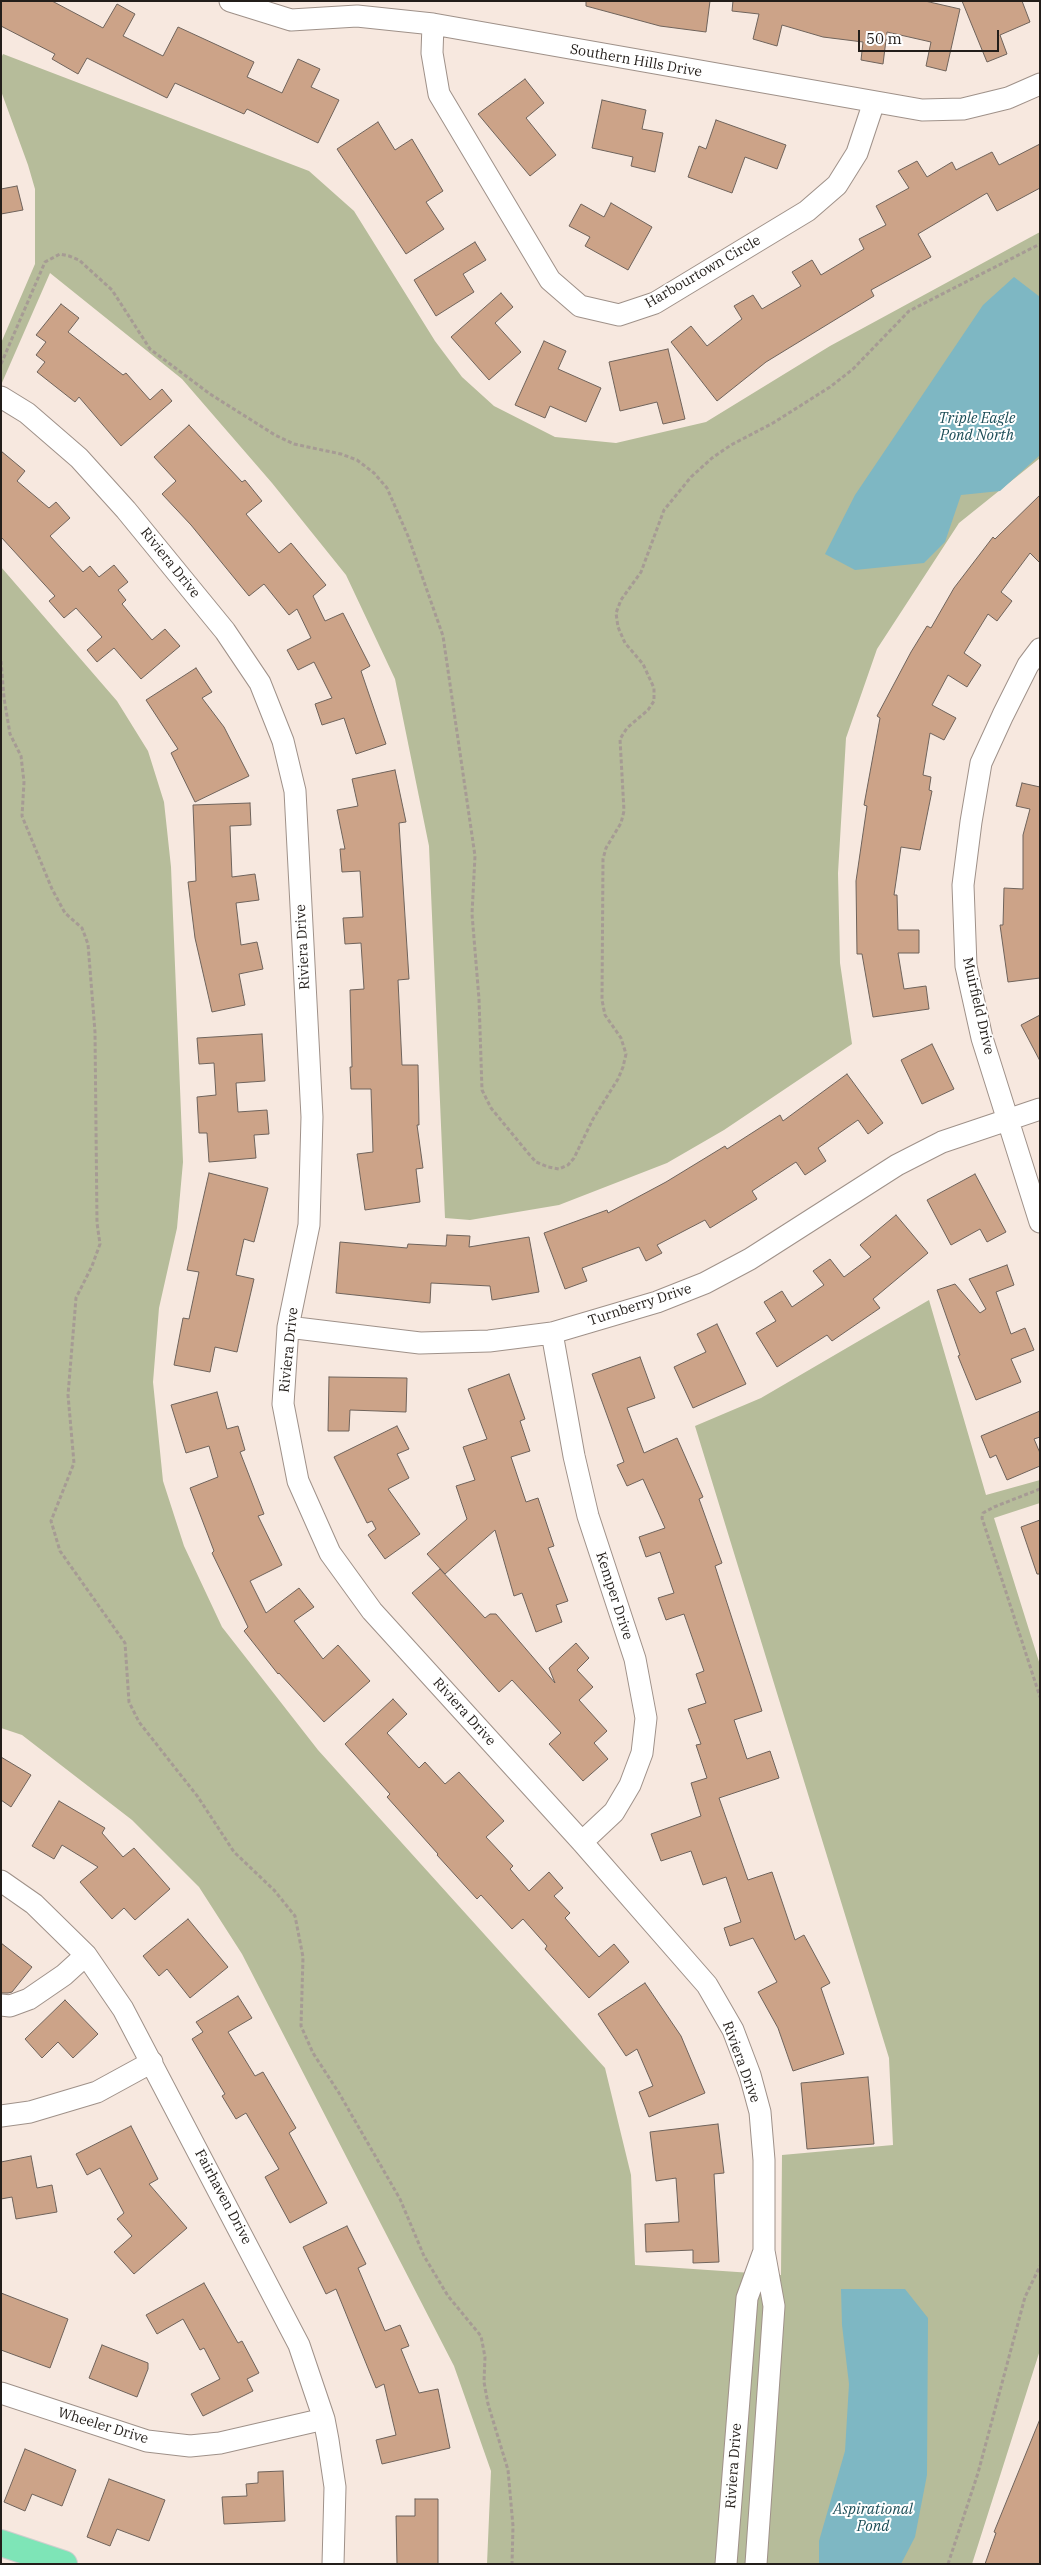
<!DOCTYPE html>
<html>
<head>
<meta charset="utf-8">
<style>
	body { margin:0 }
	#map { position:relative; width:1041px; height:2565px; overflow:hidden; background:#f7e8df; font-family:"IBM Plex Serif",serif }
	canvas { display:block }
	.frame { position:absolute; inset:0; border:2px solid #231e1a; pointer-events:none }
	.scale { position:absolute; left:858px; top:30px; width:141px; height:22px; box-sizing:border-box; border:2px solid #231e1a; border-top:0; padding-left:6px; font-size:15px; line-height:18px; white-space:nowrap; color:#231e1a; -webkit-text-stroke:4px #fff; paint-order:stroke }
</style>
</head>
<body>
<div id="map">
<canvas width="1041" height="2565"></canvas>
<div class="frame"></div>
<div class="scale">50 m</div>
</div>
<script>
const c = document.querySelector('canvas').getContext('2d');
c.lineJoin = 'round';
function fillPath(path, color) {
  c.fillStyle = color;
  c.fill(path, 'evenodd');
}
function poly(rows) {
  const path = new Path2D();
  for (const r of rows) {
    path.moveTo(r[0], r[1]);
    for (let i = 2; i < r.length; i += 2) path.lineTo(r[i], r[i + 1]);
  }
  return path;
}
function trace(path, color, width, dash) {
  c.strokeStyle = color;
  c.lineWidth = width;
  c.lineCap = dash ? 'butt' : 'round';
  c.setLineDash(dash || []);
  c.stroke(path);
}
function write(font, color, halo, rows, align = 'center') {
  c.font = font + ' "IBM Plex Serif",serif';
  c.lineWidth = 4;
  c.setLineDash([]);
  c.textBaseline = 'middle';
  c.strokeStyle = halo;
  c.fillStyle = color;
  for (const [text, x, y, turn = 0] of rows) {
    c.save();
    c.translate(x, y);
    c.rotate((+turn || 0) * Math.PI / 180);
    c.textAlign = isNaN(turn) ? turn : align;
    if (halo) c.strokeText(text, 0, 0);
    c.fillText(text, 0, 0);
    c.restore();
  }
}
fillPath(poly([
	[3,54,309,171,354,211,435,341,462,377,494,406,555,437,616,443,706,422,830,346,1040,232,1040,458,959,523,877,649,846,738,838,873,840,963,852,1044,724,1130,667,1163,559,1205,470,1220,445,1218,429,846,395,679,346,575,272,483,182,379,50,273,1,385,1,343,35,264,35,189,28,165,1,91,1,58],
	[1,567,117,701,148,751,164,802,171,867,183,1162,177,1228,159,1308,153,1382,163,1481,184,1546,222,1627,318,1750,605,2068,631,2175,635,2265,781,2275,782,2155,893,2145,889,2058,695,1426,761,1398,929,1300,986,1495,1040,1480,1040,1503,994,1518,1040,1665,1040,2350,972,2564,487,2564,491,2471,454,2366,242,1954,199,1887,132,1820,22,1735,1,1728]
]), '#b6bc9a');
fillPath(poly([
	[1014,277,1040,297,1040,455,1000,491,961,495,945,542,924,563,855,570,825,554,855,495,983,305],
	[841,2289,905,2289,928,2318,927,2475,915,2537,901,2564,819,2564,819,2541,845,2451,849,2384,842,2325]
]), '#7eb7c3');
const building = poly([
	[1,1,52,1,103,28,117,4,135,14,123,36,163,56,178,27,254,62,247,77,282,93,298,59,320,69,311,87,339,100,318,143,247,109,244,114,175,83,167,98,87,58,78,74,52,59,55,54,1,26,1,1],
	[586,1,710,1,706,32,660,26,586,6,586,1],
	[733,1,925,1,960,9,946,71,926,66,931,42,887,32,883,64,861,60,863,42,823,37,782,25,777,46,753,39,759,14,732,11,733,1],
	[962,1,1022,1,1030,22,1000,35,1007,54,987,62,962,1],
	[525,79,544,103,526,118,556,155,530,176,478,114,525,79],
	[602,100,646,110,642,129,663,133,655,172,631,166,633,157,592,148,602,100],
	[716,120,786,145,777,169,745,157,732,193,688,177,699,146,706,149,716,120],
	[378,122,395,150,412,139,443,191,426,202,444,229,406,254,337,149,378,122],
	[1040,144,1040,188,997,211,987,193,918,234,931,257,871,290,874,296,766,362,717,401,671,342,691,326,707,346,742,319,734,306,753,295,762,309,801,286,792,272,812,260,821,275,864,249,859,239,886,225,876,206,909,188,898,171,917,161,927,177,952,162,956,170,992,152,999,165,1040,144],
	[17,186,23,210,1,214,1,189,17,186],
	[611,203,652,227,628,270,585,246,590,237,569,226,581,204,604,217,611,203],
	[475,242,486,260,463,274,474,292,436,316,414,280,475,242],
	[501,293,513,307,495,323,521,352,489,380,451,337,501,293],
	[61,304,79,318,68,332,123,375,126,373,150,400,162,389,172,401,121,446,79,397,75,402,37,372,45,362,36,355,46,342,36,335,61,304],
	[544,341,566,351,558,369,601,388,586,422,550,406,545,418,515,405,544,341],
	[668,349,685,419,663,424,657,402,620,411,609,362,668,349],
	[189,425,242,482,245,480,262,501,246,514,279,553,291,543,326,585,313,596,325,621,343,613,370,666,361,671,386,744,356,754,344,718,322,725,315,704,332,698,314,662,298,670,287,650,311,638,297,609,289,615,264,584,249,596,191,525,162,494,176,481,154,457,189,425],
	[1,451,25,471,17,481,49,508,56,502,70,518,50,536,83,572,90,566,99,577,114,565,128,582,118,590,126,600,122,604,152,640,165,629,180,646,141,679,114,648,97,662,87,650,102,637,76,608,64,618,49,601,55,596,1,537,1,451],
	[1040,495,1040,563,1030,553,1001,592,1012,601,997,621,988,614,964,653,981,665,967,687,948,675,932,705,956,718,944,740,930,733,923,775,931,777,929,790,932,791,920,850,901,847,894,895,897,895,898,930,919,930,919,953,898,953,904,989,926,986,929,1009,873,1017,862,954,857,954,856,881,867,806,864,805,880,718,877,716,911,652,927,626,931,628,954,588,993,537,995,539,1040,495],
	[196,668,212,692,202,698,224,727,249,776,195,802,171,753,178,749,146,700,196,668],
	[395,770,406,822,399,823,409,979,398,980,402,1065,418,1065,419,1125,417,1125,423,1168,416,1169,420,1202,365,1210,357,1154,373,1152,371,1089,351,1089,350,1067,352,1067,350,990,364,989,361,943,345,944,343,918,363,917,360,871,342,872,340,849,345,849,337,810,358,806,352,779,395,770],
	[1022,783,1040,787,1040,978,1008,982,1000,925,1003,925,1004,888,1023,889,1023,835,1030,809,1016,806,1022,783],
	[250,803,251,825,230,826,232,877,255,874,259,900,236,903,241,945,257,942,263,969,239,974,245,1005,212,1012,195,938,188,882,196,881,193,805,250,803],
	[1040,1015,1040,1061,1021,1025,1040,1015],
	[262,1034,265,1081,236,1083,238,1112,267,1110,269,1134,254,1135,256,1158,209,1162,207,1133,199,1133,197,1097,216,1095,214,1063,199,1064,197,1038,262,1034],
	[932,1044,954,1089,922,1104,901,1060,932,1044],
	[847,1074,883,1123,868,1134,858,1120,818,1148,826,1161,805,1175,796,1162,752,1191,757,1199,710,1228,705,1220,657,1245,662,1253,646,1261,639,1247,582,1268,587,1281,565,1289,544,1233,607,1210,608,1213,666,1182,725,1146,727,1149,780,1115,783,1121,847,1074],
	[209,1173,268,1188,254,1242,244,1239,236,1275,254,1279,237,1352,215,1347,210,1372,174,1365,183,1318,189,1319,199,1272,187,1270,209,1173],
	[975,1174,1006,1232,987,1242,980,1229,951,1245,927,1200,975,1174],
	[896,1215,928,1253,873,1299,880,1308,832,1341,827,1335,777,1367,756,1333,776,1321,764,1302,782,1291,792,1307,824,1285,813,1271,830,1259,844,1277,871,1257,860,1245,896,1215],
	[447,1235,470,1236,469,1247,529,1237,539,1292,492,1300,490,1286,431,1283,430,1303,336,1293,340,1242,407,1248,408,1244,446,1246,447,1235],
	[1007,1265,1014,1285,996,1292,1011,1334,1025,1328,1034,1350,1011,1359,1021,1382,976,1400,958,1356,960,1355,937,1290,955,1284,980,1313,986,1309,969,1279,1007,1265],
	[717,1324,746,1384,693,1408,674,1367,706,1352,697,1334,717,1324],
	[640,1357,655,1398,627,1408,644,1453,677,1438,703,1497,699,1499,722,1563,715,1566,762,1711,734,1720,747,1759,770,1751,779,1778,719,1798,748,1880,772,1872,795,1940,804,1935,830,1983,821,1988,844,2054,793,2071,778,2028,758,1992,777,1982,753,1938,730,1946,724,1928,741,1922,726,1877,703,1885,691,1851,661,1861,651,1834,701,1816,691,1783,707,1778,696,1745,701,1744,688,1709,706,1703,696,1674,704,1671,684,1614,666,1620,658,1598,674,1593,660,1552,646,1557,639,1537,665,1528,643,1479,627,1486,617,1465,624,1462,592,1374,640,1357],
	[509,1374,525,1419,520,1421,530,1451,511,1457,526,1502,538,1498,554,1546,548,1548,568,1601,556,1605,562,1622,536,1632,522,1593,514,1596,495,1530,445,1574,427,1554,467,1519,456,1486,475,1480,463,1447,487,1439,468,1389,509,1374],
	[329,1377,407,1378,406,1412,350,1410,349,1431,328,1431,329,1377],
	[217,1392,227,1429,238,1426,245,1450,240,1452,264,1514,258,1516,282,1565,250,1581,266,1613,299,1588,314,1607,294,1621,323,1659,338,1645,370,1681,324,1722,279,1673,278,1674,244,1631,248,1627,212,1553,214,1551,190,1488,218,1477,209,1446,186,1453,171,1405,217,1392],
	[1040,1411,1040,1437,1034,1439,1040,1453,1040,1466,1007,1480,996,1455,990,1458,981,1436,1040,1411],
	[397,1426,409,1449,397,1454,409,1478,388,1489,420,1534,385,1559,368,1535,376,1529,372,1521,367,1523,334,1457,397,1426],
	[1040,1520,1040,1574,1037,1574,1021,1527,1040,1520],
	[440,1569,485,1618,490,1614,496,1614,555,1683,549,1668,576,1643,589,1658,577,1670,593,1687,579,1700,607,1731,594,1743,608,1759,583,1781,549,1744,561,1733,512,1680,499,1692,412,1593,440,1569],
	[393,1699,407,1714,387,1733,419,1768,425,1762,445,1784,459,1772,504,1821,486,1837,513,1866,510,1869,529,1891,549,1872,563,1888,554,1896,570,1913,565,1918,599,1957,614,1944,629,1962,589,1998,545,1949,547,1946,523,1919,512,1929,481,1895,477,1899,437,1855,438,1854,387,1797,390,1794,345,1744,393,1699],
	[1,1757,31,1775,11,1807,1,1800,1,1757],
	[59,1801,105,1828,102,1833,123,1857,134,1848,170,1889,135,1920,124,1908,112,1919,80,1882,98,1867,62,1845,54,1859,32,1846,59,1801],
	[188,1919,228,1967,190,1998,167,1969,159,1976,143,1956,188,1919],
	[1,1943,32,1967,12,1992,8,1993,1,1993,1,1943],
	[645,1983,681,2036,705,2093,649,2117,639,2092,653,2086,637,2049,626,2056,598,2014,645,1983],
	[238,1996,252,2018,228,2032,255,2076,263,2072,296,2128,289,2133,327,2203,290,2223,265,2177,279,2169,246,2113,236,2119,222,2096,225,2094,192,2039,203,2032,196,2022,238,1996],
	[65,2000,98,2034,73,2058,58,2042,42,2058,25,2039,65,2000],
	[868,2077,874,2144,807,2149,801,2083,868,2077],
	[718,2124,724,2173,714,2174,719,2262,693,2263,693,2250,646,2252,645,2224,679,2222,676,2178,656,2181,650,2132,718,2124],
	[131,2126,158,2179,149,2184,187,2228,134,2274,114,2252,132,2236,117,2219,124,2213,100,2168,87,2175,76,2154,131,2126],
	[31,2156,37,2188,52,2185,57,2212,16,2219,12,2197,1,2199,1,2162,31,2156],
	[347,2226,366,2264,358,2268,385,2331,400,2325,409,2346,401,2349,419,2393,438,2389,450,2448,382,2464,376,2440,396,2435,384,2384,376,2388,336,2289,326,2294,303,2247,347,2226],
	[204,2283,238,2343,242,2341,259,2373,247,2379,253,2391,203,2416,191,2394,220,2379,204,2348,200,2350,183,2319,157,2334,146,2315,204,2283],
	[1,2293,68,2319,50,2368,1,2350,1,2293],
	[102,2345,148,2363,148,2369,137,2397,89,2378,102,2345],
	[1040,2419,1040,2564,985,2564,996,2533,994,2532,1040,2419],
	[25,2449,76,2470,62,2506,32,2494,25,2511,4,2502,25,2449],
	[283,2471,285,2521,224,2524,222,2497,247,2496,246,2484,258,2483,258,2472,283,2471],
	[109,2479,165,2500,149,2541,117,2529,110,2546,87,2537,109,2479],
	[415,2499,438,2499,438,2564,397,2564,396,2516,415,2516,415,2499]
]);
fillPath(building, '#cca388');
trace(building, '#6f635b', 1);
const minor = poly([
	[230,1,291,20,357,16,433,24,922,110,963,109,1008,98,1040,84],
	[433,24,432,53,439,94,550,280,580,306,619,315,655,303,807,211,837,185,857,153,874,102],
	[1,397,27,413,79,458,126,510,225,631,260,683,283,741,295,791,312,1117,309,1225,288,1327,283,1404,298,1481,330,1553,372,1611,582,1842,707,1985,733,2030,750,2075,760,2112,764,2160,764,2251,774,2306,756,2564],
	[1040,649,1028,665,1003,715,981,763,971,822,963,885,966,966,982,1038,1040,1222],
	[288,1327,420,1343,489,1341,552,1333,657,1302,705,1283,750,1259,897,1165,942,1142,1040,1109],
	[552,1333,574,1456,588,1516,635,1659,646,1718,642,1753,630,1785,614,1812,582,1842],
	[1,1881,34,1904,86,1955,123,2009,299,2345,324,2419,328,2440,335,2487,333,2564],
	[1,2005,10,2006,29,1999,64,1975,86,1955],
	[1,2116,30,2112,97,2092,152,2062],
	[1,2393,147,2441,190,2446,220,2443,324,2419],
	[726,2564,747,2298,764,2251]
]);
const major = poly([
	[1,2543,64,2564]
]);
trace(minor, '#9f9189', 23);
trace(major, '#cfcecd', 28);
trace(poly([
	[1,364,45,262,60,254,69,256,79,260,112,290,150,349,210,394,275,435,294,444,341,454,357,460,374,473,387,488,408,536,443,636,475,856,472,914,479,999,482,1090,491,1108,528,1153,536,1162,548,1167,559,1169,568,1165,574,1158,593,1119,618,1079,623,1067,626,1054,621,1038,605,1015,602,1000,603,859,606,848,621,823,624,811,620,739,627,728,648,710,654,701,654,688,643,664,625,643,618,627,616,613,621,600,641,572,664,510,691,477,712,458,731,445,773,423,830,387,853,369,909,311,1040,244],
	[1,661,4,698,10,734,21,756,24,782,22,816,52,889,65,913,82,928,88,944,95,1032,97,1223,100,1244,92,1266,76,1298,68,1395,74,1463,51,1521,60,1551,125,1643,129,1702,139,1722,198,1797,234,1852,274,1890,295,1916,303,1957,301,2026,313,2053,339,2093,400,2199,424,2256,448,2296,481,2336,485,2357,484,2382,488,2404,508,2470,513,2526,512,2564],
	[1040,1489,994,1507,983,1513,982,1518,1040,1697],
	[948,2564,978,2473,1025,2297,1040,2266]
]), '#a69b94', 3, [4, 2.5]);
trace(minor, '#fff', 21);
trace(major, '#7ee5b7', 26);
write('14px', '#231e1a', '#fff', [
	["Southern Hills Drive",636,61,10],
	["Harbourtown Circle",703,272,-30],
	["Riviera Drive",170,563,51],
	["Riviera Drive",303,947,-93],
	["Muirfield Drive",978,1006,77],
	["Turnberry Drive",640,1305,-18],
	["Riviera Drive",289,1350,-84],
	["Kemper Drive",614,1596,72],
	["Riviera Drive",464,1712,48],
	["Riviera Drive",741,2062,70],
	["Fairhaven Drive",223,2197,62],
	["Wheeler Drive",103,2426,17],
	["Riviera Drive",734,2466,-86]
]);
write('italic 15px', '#1b4d57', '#fff', [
	["Triple Eagle",977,419],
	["Pond North",977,436],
	["Aspirational",873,2510],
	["Pond",873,2527]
]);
</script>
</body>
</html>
